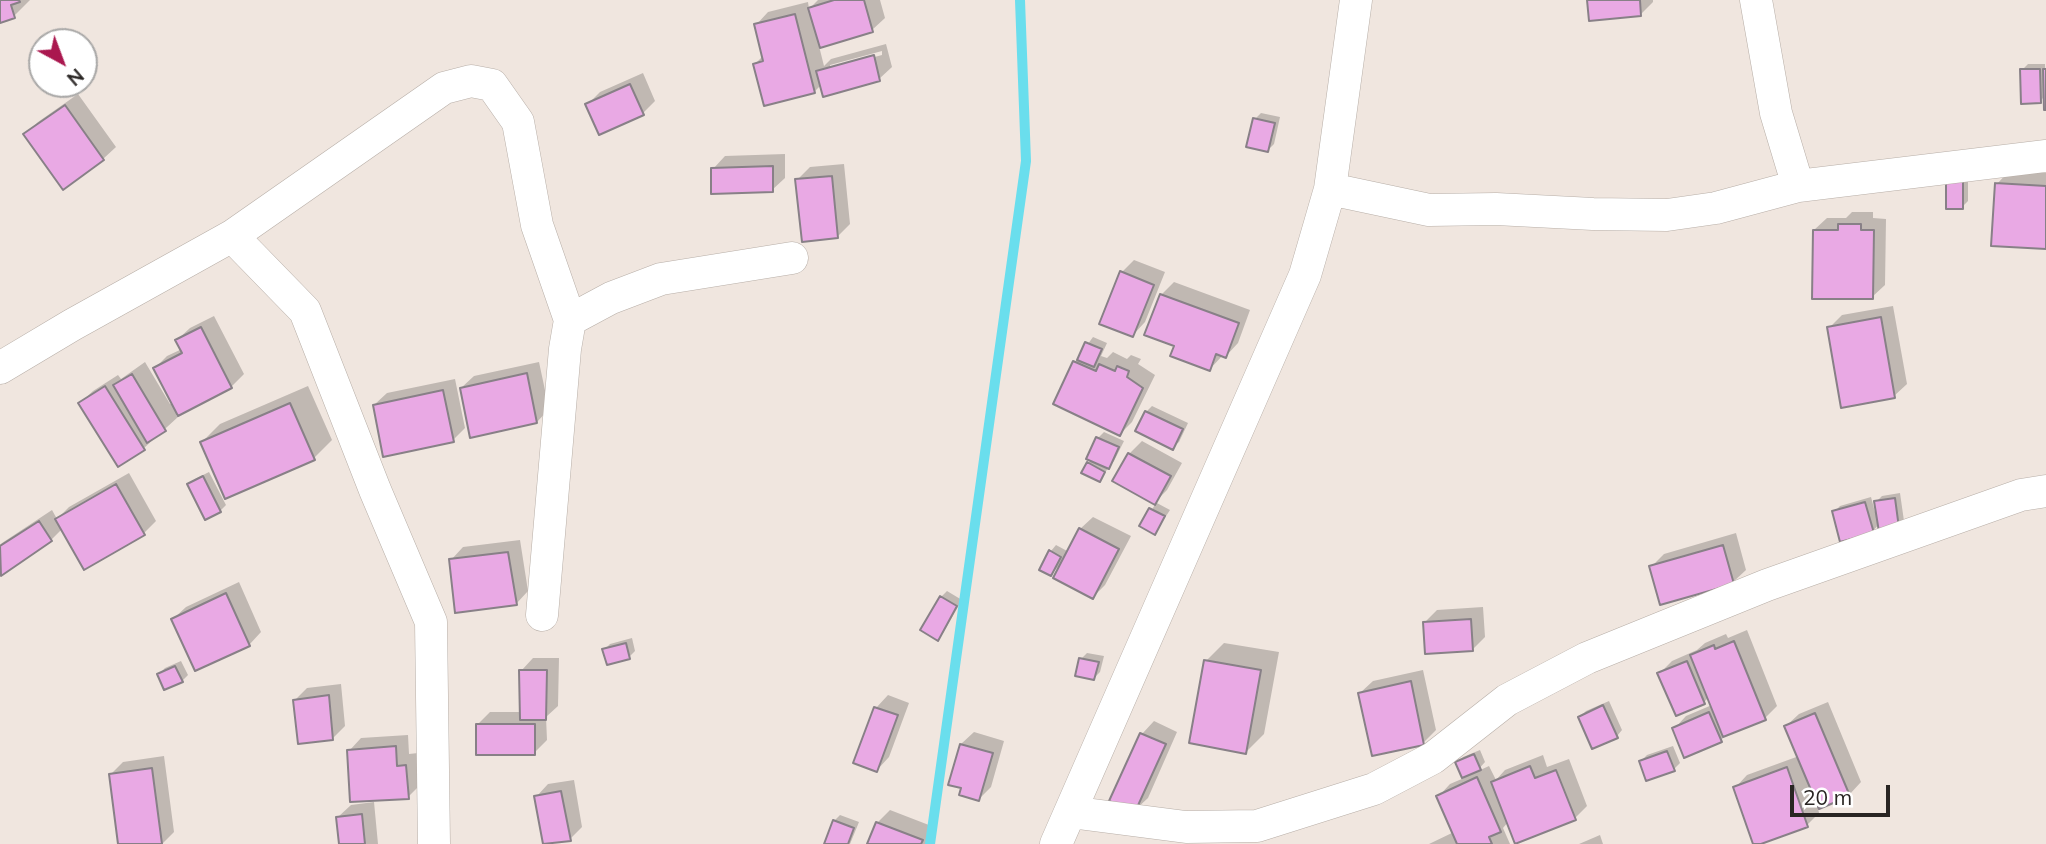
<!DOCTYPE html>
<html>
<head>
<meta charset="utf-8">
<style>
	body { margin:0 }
	#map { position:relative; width:2046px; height:844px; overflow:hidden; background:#f0e6df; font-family:Mulish,sans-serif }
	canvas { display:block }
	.north { position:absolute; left:28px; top:28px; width:70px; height:70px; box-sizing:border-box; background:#fff; border:2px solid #a9a8a7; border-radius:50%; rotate:139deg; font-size:19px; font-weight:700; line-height:28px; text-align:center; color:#292523 }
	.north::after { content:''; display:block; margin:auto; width:24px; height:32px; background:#aa184f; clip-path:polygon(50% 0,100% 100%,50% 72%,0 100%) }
	.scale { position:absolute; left:1790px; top:785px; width:100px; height:32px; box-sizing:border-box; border:4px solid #292523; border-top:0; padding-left:9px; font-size:21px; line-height:24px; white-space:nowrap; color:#292523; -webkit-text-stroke:5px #fff; paint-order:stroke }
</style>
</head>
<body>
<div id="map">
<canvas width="2046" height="844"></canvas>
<div class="north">N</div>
<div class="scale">20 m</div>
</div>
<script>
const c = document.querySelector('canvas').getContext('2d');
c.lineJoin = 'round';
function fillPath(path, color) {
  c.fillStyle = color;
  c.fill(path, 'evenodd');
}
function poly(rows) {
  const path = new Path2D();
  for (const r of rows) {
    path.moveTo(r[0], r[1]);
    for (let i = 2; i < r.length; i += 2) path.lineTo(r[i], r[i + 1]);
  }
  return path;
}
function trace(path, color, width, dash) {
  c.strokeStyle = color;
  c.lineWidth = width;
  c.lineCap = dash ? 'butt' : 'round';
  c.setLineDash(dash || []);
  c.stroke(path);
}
fillPath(poly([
	[0,0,30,0,14,16,0,21],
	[818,0,880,0,885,18,872,30,819,46,824,66,831,59,886,44,892,67,879,79,822,84,815,91,755,64,763,56,756,25,768,12,808,2,809,9],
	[882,51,882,55,830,69,830,65],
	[1589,0,1653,0,1653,2,1641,14],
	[2028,64,2045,64,2046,108,2045,96,2040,101,2022,70],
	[643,73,655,101,643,113,587,105,600,92],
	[78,94,116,147,103,159,26,134,38,122],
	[1261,113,1280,117,1274,144,1268,150,1255,119],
	[785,154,785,178,772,190,713,169,725,156],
	[844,164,850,224,838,236,797,180,810,167],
	[1954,170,1968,170,1968,201,1962,207],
	[2009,171,2046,173,2046,247,1997,184],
	[1852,212,1873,212,1873,218,1886,219,1885,285,1872,297,1814,230,1827,218,1846,218],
	[1134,260,1165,272,1145,322,1133,335,1122,272],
	[1174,282,1250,310,1238,343,1226,356,1223,355,1210,369,1176,345,1161,295],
	[1893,306,1907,384,1894,396,1829,328,1842,315],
	[214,316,244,374,231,387,176,415,178,417,144,448,80,403,93,391,118,375,121,379,145,362,170,404,173,403,155,368,167,356,182,349,177,340,190,328],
	[1093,337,1107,343,1101,356,1107,358,1113,352,1127,359,1131,355,1141,359,1138,364,1155,375,1132,422,1120,434,1055,403,1075,362],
	[539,362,549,409,537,422,461,388,474,376],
	[455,379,465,428,453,440,374,405,387,393],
	[308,386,332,440,314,458,202,442,220,424],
	[1152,406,1188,423,1179,442,1173,447,1146,412],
	[1104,432,1124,441,1114,461,1099,480,1088,463,1092,460,1098,438],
	[1142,441,1182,463,1167,490,1155,502,1170,510,1155,533,1142,526,1156,503,1115,480,1129,454],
	[209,472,226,505,220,511,189,485,195,479],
	[129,473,156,521,144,533,62,529,51,540,2,573,0,545,2,543,52,510,57,519,69,507],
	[1900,493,1904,521,1898,527,1879,524,1873,531,1834,512,1840,506,1871,497,1875,512,1877,511,1876,502,1882,496],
	[1093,517,1131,536,1105,585,1093,597,1062,563,1051,574,1051,551,1056,545,1069,552,1080,529],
	[1736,533,1746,570,1733,582,1651,567,1664,554],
	[520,540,528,591,516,604,451,560,463,547],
	[239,582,261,632,249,645,173,619,186,607],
	[947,591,962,600,943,633,937,638,941,597],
	[1483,607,1485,637,1472,650,1425,622,1437,610],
	[1747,630,1777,706,1765,718,1727,734,1721,740,1674,729,1686,716,1712,705,1709,697,1704,702,1677,714,1659,674,1672,661,1697,650,1705,643,1726,634,1728,638],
	[632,638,635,651,629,657,604,650,610,644],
	[1224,643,1279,652,1264,734,1246,752,1206,661],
	[1087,653,1104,656,1100,672,1094,678,1081,659],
	[533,658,559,658,558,706,546,717,547,740,534,753,478,724,490,712,521,712,521,671],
	[181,661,188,675,182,681,159,674,165,668],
	[1423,670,1436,730,1423,743,1360,693,1373,681],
	[341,684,345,726,333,738,295,700,307,688],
	[888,695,909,703,889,757,877,770,876,708],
	[1609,701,1622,730,1617,736,1580,717,1586,711],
	[1828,702,1861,782,1849,795,1818,808,1819,813,1807,825,1755,844,1735,788,1747,775,1799,756,1786,726,1799,714],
	[1154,721,1177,732,1148,798,1135,810,1112,800,1142,734],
	[974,732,1004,741,991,787,979,799,963,787,961,744],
	[408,735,409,754,418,753,420,785,408,797,349,751,361,738],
	[1673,746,1680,763,1674,769,1641,761,1647,755],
	[1480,750,1485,762,1476,772,1489,766,1496,780,1505,770,1543,755,1547,767,1569,759,1587,806,1575,818,1508,822,1503,828,1510,844,1429,844,1454,832,1438,797,1450,784,1464,778,1458,763,1463,757],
	[164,756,174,832,162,844,120,844,111,774,123,762],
	[574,780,582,827,570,839,545,844,536,797,548,784],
	[374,802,378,844,341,844,338,817,351,805],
	[890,810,934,827,928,844,869,844,877,823],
	[840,815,859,822,850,844,825,844,834,821],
	[1600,835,1603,844,1579,844]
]), '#0003');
trace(poly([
	[930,844,1026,161,1020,0]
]), '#6adeed', 10);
const building = poly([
	[0,0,19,0,20,2,11,5,15,18,0,23,0,0],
	[834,0,864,0,873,32,820,48,808,8,834,0],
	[1587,0,1640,0,1641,16,1589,21,1587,0],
	[795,14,815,93,764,106,753,64,763,61,754,24,795,14],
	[874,55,880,81,823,97,816,71,874,55],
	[2020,69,2040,69,2041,103,2021,104,2020,69],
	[2043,69,2046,69,2046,110,2044,110,2043,69],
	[630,84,644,115,599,135,585,104,630,84],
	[65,105,104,160,63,190,23,134,65,105],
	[1253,118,1275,123,1268,152,1246,147,1253,118],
	[773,166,773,192,711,194,711,168,773,166],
	[1946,175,1963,175,1963,209,1946,209,1946,175],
	[832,176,838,238,802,242,795,179,832,176],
	[1995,183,2046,186,2046,249,1991,246,1995,183],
	[1838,224,1861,224,1861,230,1874,230,1873,299,1812,299,1813,230,1838,230,1838,224],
	[1120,271,1154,285,1133,337,1099,324,1120,271],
	[1160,294,1239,323,1226,358,1216,354,1210,371,1170,356,1174,346,1144,335,1160,294],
	[1881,317,1895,398,1841,408,1827,327,1881,317],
	[201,327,232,388,178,416,153,368,182,353,175,340,201,327],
	[1085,342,1102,349,1094,367,1077,360,1085,342],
	[1073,361,1096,371,1099,364,1115,371,1117,366,1129,371,1127,377,1143,388,1120,436,1053,404,1073,361],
	[527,373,537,423,470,438,460,388,527,373],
	[132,374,166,431,147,443,113,385,132,374],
	[105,386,145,450,118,467,78,403,105,386],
	[443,390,454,442,383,457,373,405,443,390],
	[290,403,315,460,225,499,200,442,290,403],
	[1145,411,1183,429,1173,450,1135,431,1145,411],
	[1096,437,1119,447,1109,469,1086,459,1096,437],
	[1128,453,1171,476,1155,505,1112,481,1128,453],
	[1087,462,1105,472,1100,482,1081,473,1087,462],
	[203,476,221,512,205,520,187,484,203,476],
	[116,484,145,535,84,570,55,519,116,484],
	[1895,498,1899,528,1879,532,1874,501,1895,498],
	[1865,502,1874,533,1840,542,1832,511,1865,502],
	[1149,508,1165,516,1155,535,1139,526,1149,508],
	[39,521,52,541,1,576,0,546,39,521],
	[1079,528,1119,549,1093,599,1053,578,1079,528],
	[1723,545,1734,584,1660,605,1649,566,1723,545],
	[1049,550,1061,557,1051,576,1039,570,1049,550],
	[508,552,517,605,455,613,449,559,508,552],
	[226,593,250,646,195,671,171,619,226,593],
	[940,596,957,606,938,641,920,630,940,596],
	[1471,619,1473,651,1425,654,1423,622,1471,619],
	[1734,641,1766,720,1723,737,1690,655,1714,645,1715,649,1734,641],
	[626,643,630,659,607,665,602,649,626,643],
	[1079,658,1099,662,1094,680,1075,676,1079,658],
	[1204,660,1261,670,1246,754,1189,743,1204,660],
	[1687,661,1705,704,1676,716,1657,673,1687,661],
	[175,666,183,682,164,690,157,674,175,666],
	[519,670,547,670,546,720,520,720,519,670],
	[1411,681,1424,745,1372,756,1358,693,1411,681],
	[329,695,333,740,298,744,293,700,329,695],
	[1603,705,1618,738,1592,749,1578,717,1603,705],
	[874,707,898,715,877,772,853,763,874,707],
	[1709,712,1722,742,1684,758,1672,728,1709,712],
	[1815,713,1850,796,1819,809,1784,726,1815,713],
	[476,724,535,724,535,755,476,755,476,724],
	[1140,733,1166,744,1135,812,1109,801,1140,733],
	[960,744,993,753,979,801,959,795,961,788,948,785,960,744],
	[396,746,397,766,406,765,409,799,350,802,347,750,396,746],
	[1667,751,1675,771,1646,781,1639,761,1667,751],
	[1474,754,1481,770,1462,778,1455,762,1474,754],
	[1530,766,1535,778,1556,770,1576,820,1515,844,1491,782,1530,766],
	[1787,767,1808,827,1761,844,1753,844,1733,787,1787,767],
	[152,768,162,844,118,844,109,774,152,768],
	[1477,777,1501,832,1489,837,1492,844,1457,844,1436,796,1477,777],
	[561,791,571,841,543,844,534,796,561,791],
	[362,814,365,844,339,844,336,817,362,814],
	[833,820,854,828,848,844,824,844,833,820],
	[876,822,923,840,921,844,867,844,876,822]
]);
fillPath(building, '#e9a9e4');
trace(building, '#888087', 2);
const minor = poly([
	[1756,0,1776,113,1798,186],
	[1330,189,1429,210,1496,209,1593,214,1667,215,1716,208,1798,186,2046,156],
	[232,236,305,311,375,490,431,622,434,844],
	[0,368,72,325,232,236,444,88,471,81,492,85,518,122,537,225,570,320],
	[542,615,565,349,570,320,611,298,661,279,792,258],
	[1070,812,1186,827,1257,826,1374,789,1433,758,1507,700,1587,658,1767,585,2021,495,2046,491],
	[1056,844,1305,275,1330,189,1356,0]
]);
trace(minor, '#b7aea7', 33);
trace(minor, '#fff', 32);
</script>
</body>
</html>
